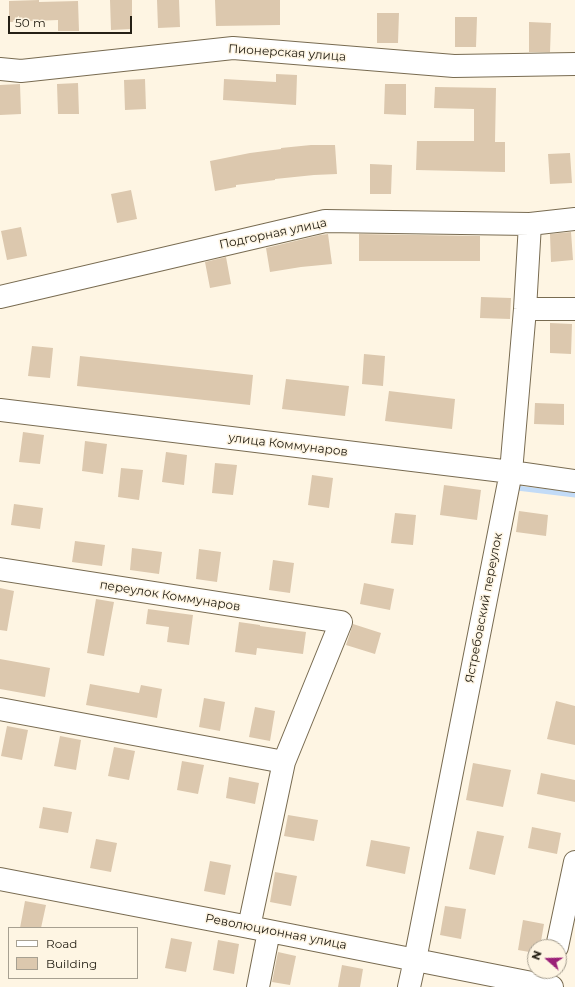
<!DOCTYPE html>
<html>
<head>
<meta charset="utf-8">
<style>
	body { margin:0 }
	#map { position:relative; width:575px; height:987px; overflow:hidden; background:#fef5e3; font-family:Montserrat,sans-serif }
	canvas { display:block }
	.legend { position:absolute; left:8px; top:927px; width:130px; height:52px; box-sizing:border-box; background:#fef5e3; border:1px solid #a7a091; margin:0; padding:5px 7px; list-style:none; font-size:12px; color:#252015 }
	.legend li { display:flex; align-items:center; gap:8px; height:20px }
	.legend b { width:20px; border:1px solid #a7a091 }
	.north { position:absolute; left:527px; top:939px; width:40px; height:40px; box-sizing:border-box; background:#fef5e3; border:1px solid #a7a091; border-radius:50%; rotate:290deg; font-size:11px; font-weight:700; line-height:16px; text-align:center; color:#252015 }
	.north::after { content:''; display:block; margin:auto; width:14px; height:18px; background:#9b2078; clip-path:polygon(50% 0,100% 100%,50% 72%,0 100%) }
	.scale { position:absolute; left:8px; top:16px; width:124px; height:18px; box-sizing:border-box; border:2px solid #252015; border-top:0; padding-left:5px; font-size:12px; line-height:14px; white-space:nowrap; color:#252015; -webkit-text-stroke:3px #fef5e3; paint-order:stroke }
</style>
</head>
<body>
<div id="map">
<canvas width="575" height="987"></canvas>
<ul class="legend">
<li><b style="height:5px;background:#fff"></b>Road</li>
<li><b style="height:11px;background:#dcc8ae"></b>Building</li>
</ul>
<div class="north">N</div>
<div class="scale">50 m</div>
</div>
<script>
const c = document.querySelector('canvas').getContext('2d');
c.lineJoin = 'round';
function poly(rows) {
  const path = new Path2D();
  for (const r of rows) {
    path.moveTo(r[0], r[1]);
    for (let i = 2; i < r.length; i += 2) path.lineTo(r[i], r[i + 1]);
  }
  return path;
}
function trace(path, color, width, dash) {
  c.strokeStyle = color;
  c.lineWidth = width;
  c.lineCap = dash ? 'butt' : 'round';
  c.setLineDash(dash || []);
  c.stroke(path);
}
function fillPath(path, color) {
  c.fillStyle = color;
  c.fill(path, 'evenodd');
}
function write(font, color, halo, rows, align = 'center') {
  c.font = font + ' Montserrat,sans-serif';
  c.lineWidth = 3;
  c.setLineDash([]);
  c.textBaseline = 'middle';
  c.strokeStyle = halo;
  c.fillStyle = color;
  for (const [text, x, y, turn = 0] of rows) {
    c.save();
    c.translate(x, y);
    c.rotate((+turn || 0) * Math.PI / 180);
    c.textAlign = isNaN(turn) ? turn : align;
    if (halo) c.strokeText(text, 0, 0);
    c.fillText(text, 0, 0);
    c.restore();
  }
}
trace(poly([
	[517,488,575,495]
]), '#c2dbf7', 5);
fillPath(poly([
	[39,0,39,2,78,1,79,31,58,31,58,20,9,22,9,1],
	[110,0,132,0,132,29,111,30],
	[157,0,179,0,180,27,158,28],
	[215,0,280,0,280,25,216,26],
	[377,13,399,13,398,43,377,43],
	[455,17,477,17,476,47,455,47],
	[529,22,551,23,550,52,529,52],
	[276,74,297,75,296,105,223,100,224,79,276,82],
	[145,79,146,109,125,110,124,80],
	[78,83,79,114,58,114,57,84],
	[20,84,21,114,0,115,0,85],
	[385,84,406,84,406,115,384,114],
	[435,87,496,88,495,142,505,142,505,172,416,170,417,141,474,141,474,109,434,108],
	[311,145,335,145,337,174,314,175,275,179,275,180,236,185,236,187,215,191,210,161,250,153,281,149,281,148],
	[570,153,572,183,550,184,548,154],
	[370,164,392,165,391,194,370,194],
	[131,190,137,219,117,223,111,194],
	[21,227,27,256,7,260,1,231],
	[571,232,573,260,551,262,550,234],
	[328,234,332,264,301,267,270,272,266,248,320,235],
	[359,234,480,236,480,261,359,261],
	[226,257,231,284,210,288,205,262],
	[481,297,511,298,510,319,480,318],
	[550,323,572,324,571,354,550,353],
	[32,346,53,348,50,378,28,376],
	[364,354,385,356,383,386,362,384],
	[80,356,253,375,250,405,77,386],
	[286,379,349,386,345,416,282,409],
	[389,391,455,399,452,429,385,421],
	[535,403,564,404,564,425,534,424],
	[23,432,44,435,40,464,19,462],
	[85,441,107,444,103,474,82,471],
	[166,452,187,455,184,485,162,482],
	[215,463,237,465,233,495,212,493],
	[121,468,143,470,139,500,118,497],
	[312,475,333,478,329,508,308,505],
	[444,485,481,490,477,520,440,515],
	[14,504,43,508,40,529,11,525],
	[519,511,548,515,546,536,516,532],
	[395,513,416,515,413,545,391,543],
	[75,541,105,545,102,566,72,562],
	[132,548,162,552,159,574,130,570],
	[199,549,221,552,217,582,196,579],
	[273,560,294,563,290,593,269,590],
	[364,583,394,589,390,610,360,604],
	[0,588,14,591,7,631,0,630],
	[96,599,114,602,104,656,87,653],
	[148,609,193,615,189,645,167,642,169,627,146,624],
	[239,622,260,625,260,626,306,632,303,654,257,648,256,655,235,652],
	[353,624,381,633,375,654,346,645],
	[0,659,50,668,45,697,0,689],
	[90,684,139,693,141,685,162,689,157,718,86,705],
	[204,698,225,702,220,731,199,727],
	[556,701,575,706,575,745,547,739],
	[255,707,275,711,270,741,249,737],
	[7,726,28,730,22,760,1,756],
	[60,736,81,740,76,770,54,766],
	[114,747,135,751,129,780,108,776],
	[182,761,204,765,198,794,177,790],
	[473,763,511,770,503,807,466,800],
	[541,773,575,780,575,802,537,794],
	[229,777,259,783,255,804,226,798],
	[43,807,72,812,68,833,39,828],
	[288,815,318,820,314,841,284,836],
	[532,827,561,833,557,854,528,848],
	[477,831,504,836,495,875,469,869],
	[96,839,117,843,111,872,90,868],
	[371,840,410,847,405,874,366,866],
	[210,861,231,865,225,895,204,891],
	[275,872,297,876,291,906,270,902],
	[25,901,46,905,41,928,20,928],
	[445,906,466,909,461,939,440,935],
	[523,920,544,924,540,947,535,947,535,953,518,950],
	[171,938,192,942,186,972,165,968],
	[218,940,239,944,234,974,213,970],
	[278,952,296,956,290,985,272,982],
	[342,965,363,969,360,987,338,987]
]), '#dcc8ae');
const minor = poly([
	[0,69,21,71,233,48,454,66,575,64],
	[0,297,325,221,530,224,575,219],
	[525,309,575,309],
	[0,410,511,472,575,481],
	[0,569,341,622,284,762,249,927],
	[0,709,284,762],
	[0,879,249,927,552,987],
	[557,947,575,862],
	[258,987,269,931],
	[409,987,415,960,511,472,525,309,530,224]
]);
trace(minor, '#786b51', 24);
trace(minor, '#fff', 22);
write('12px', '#252015', '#fef5e3', [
	["Пионерская улица",287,53,4],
	["Подгорная улица",273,234,-12],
	["улица Коммунаров",288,445,7],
	["переулок Коммунаров",170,596,9],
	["Ястребовский переулок",484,608,-79],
	["Революционная улица",276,932,11]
]);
</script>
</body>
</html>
